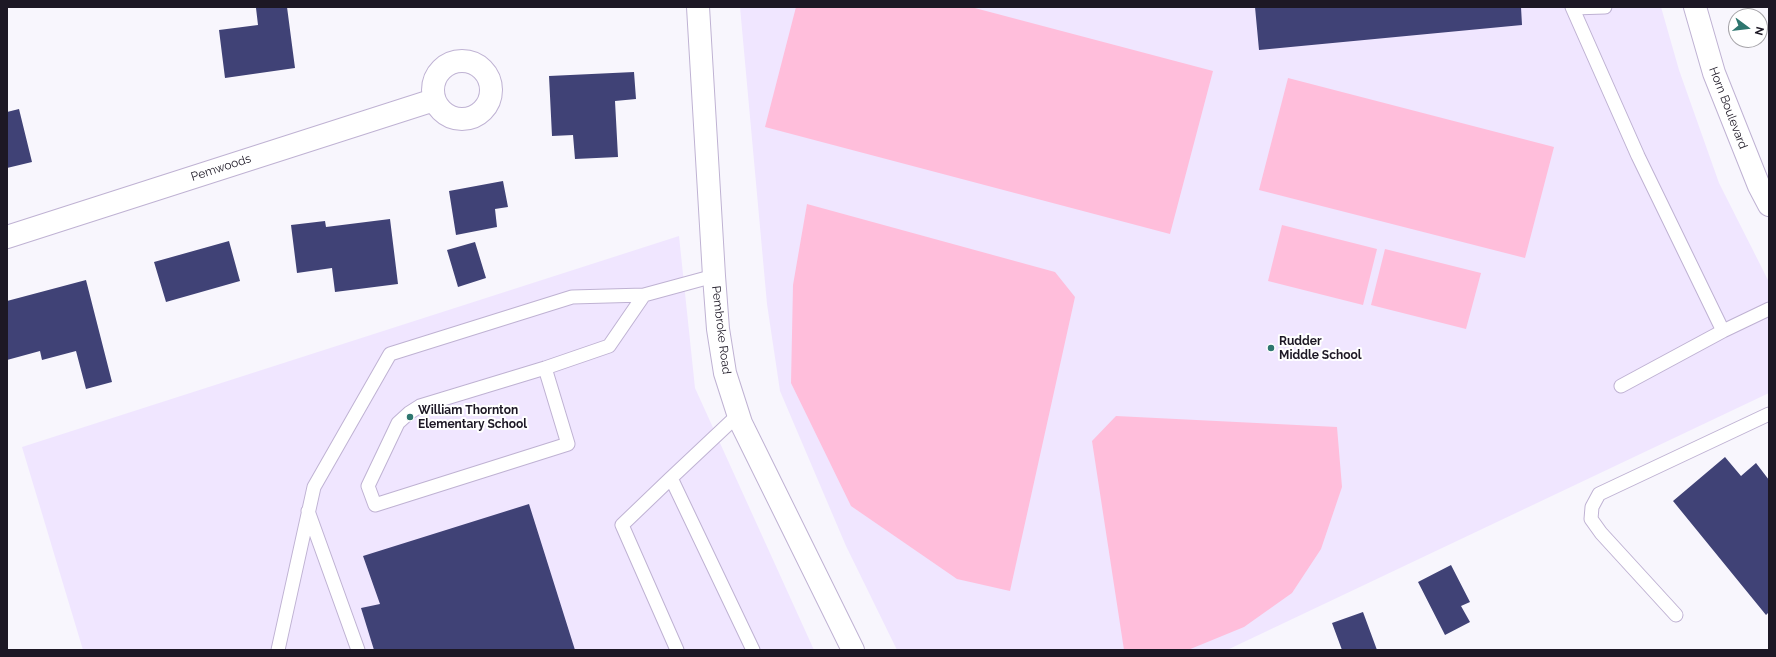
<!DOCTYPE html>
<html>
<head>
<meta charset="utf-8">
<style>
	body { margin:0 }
	#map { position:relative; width:1776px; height:657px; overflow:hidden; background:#f8f6fd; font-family:Raleway,sans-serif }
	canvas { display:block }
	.frame { position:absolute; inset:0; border:8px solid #1d1825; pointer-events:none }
	.north { position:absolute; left:1728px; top:8px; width:40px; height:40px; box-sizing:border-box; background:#fff; border:1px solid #a5a3a8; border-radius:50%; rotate:105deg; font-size:11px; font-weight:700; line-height:16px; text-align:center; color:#1d1825 }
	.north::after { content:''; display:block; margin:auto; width:14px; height:18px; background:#2e766f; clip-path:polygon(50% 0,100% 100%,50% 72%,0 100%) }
</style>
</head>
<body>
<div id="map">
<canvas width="1776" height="657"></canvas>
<div class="frame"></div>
<div class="north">N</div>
</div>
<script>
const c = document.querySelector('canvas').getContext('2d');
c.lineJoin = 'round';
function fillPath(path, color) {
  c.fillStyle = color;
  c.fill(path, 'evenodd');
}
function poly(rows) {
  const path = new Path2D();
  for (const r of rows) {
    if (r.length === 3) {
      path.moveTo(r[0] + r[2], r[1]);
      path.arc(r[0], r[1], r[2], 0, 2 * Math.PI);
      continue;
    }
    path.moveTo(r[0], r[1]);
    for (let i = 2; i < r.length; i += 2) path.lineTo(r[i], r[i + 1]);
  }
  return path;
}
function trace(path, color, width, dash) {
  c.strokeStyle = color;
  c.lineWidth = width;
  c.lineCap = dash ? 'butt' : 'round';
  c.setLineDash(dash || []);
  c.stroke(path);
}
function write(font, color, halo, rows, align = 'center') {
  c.font = font + ' Raleway,sans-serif';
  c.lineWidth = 4;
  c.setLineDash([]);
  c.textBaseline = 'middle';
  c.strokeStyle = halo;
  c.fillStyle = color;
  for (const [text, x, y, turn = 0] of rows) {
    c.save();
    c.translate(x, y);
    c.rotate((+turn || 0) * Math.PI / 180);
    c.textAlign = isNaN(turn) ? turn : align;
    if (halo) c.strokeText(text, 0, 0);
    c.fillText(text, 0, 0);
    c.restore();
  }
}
fillPath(poly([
	[740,7,1661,7,1679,70,1719,183,1769,282,1769,393,1227,650,897,650,846,546,780,391,767,304],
	[679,236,695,388,814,650,83,650,22,447]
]), '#f0e6ff');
fillPath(poly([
	[796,7,971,7,1213,71,1170,234,765,127],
	[1288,78,1554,147,1525,258,1259,190],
	[807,204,1055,272,1075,297,1010,591,957,579,851,506,791,383,793,285],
	[1282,225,1377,249,1363,305,1268,281],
	[1385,249,1481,273,1466,329,1371,305],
	[1116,416,1337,427,1342,487,1321,549,1292,593,1244,627,1188,650,1124,650,1092,441]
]), '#ffbedb');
fillPath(poly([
	[264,7,287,7,295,68,225,78,219,30,258,25,256,8],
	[1255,7,1521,7,1522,25,1259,50],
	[634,72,636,99,615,101,618,157,575,159,573,135,552,136,549,76],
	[19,109,32,162,7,168,7,112],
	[503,181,508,207,495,209,497,227,456,235,449,191],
	[390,219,398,284,335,292,332,268,297,273,291,225,325,221,326,227],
	[229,241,240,281,166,302,154,262],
	[475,242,486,278,458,287,447,250],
	[86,280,112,382,86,389,76,351,42,360,40,351,7,360,7,301],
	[1725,457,1741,476,1756,463,1769,480,1769,612,1766,615,1673,501],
	[529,504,575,650,374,650,361,608,380,604,363,556],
	[1451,565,1470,602,1461,606,1470,622,1445,635,1418,582],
	[1363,612,1377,650,1342,650,1332,623]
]), '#404276');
const service = poly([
	[1572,7,1638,156,1723,331,1769,309],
	[1573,8,1605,7],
	[545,368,568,444,375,505,368,486,398,423,409,413,420,406,545,368,609,346,644,295,714,276],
	[1621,386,1723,331],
	[739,414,671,478,753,650],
	[671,478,622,525,677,650],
	[308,511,358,650],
	[1676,615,1601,533,1591,519,1592,507,1599,494,1769,414],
	[278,650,314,487,390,354,572,297,644,295]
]);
const minor = poly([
	[698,7,714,276,718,329,725,373,741,423,853,650],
	[462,90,29],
	[7,237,434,100]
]);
const tertiary = poly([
	[1695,7,1714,73,1759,186,1769,205]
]);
trace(service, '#bfb2d3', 15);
trace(minor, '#bfb2d3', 24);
trace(tertiary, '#bfb2d3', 24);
trace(service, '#fff', 13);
trace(minor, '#fff', 22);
trace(tertiary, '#fff', 22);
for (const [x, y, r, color] of [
	[1271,348,4,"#2e766f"],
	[410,417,4,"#2e766f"]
]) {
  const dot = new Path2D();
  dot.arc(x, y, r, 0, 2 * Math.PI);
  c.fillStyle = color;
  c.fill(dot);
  trace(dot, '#fff', 1.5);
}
write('12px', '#1d1825', '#fff', [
	["Horn Boulevard",1728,108,69],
	["Pemwoods",221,168,-18],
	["Pembroke Road",721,330,83]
]);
write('bold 12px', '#1d1825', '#fff', [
	["Rudder",1279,341],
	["Middle School",1279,355],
	["William Thornton",418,410],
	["Elementary School",418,424]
], 'left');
</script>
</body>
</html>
